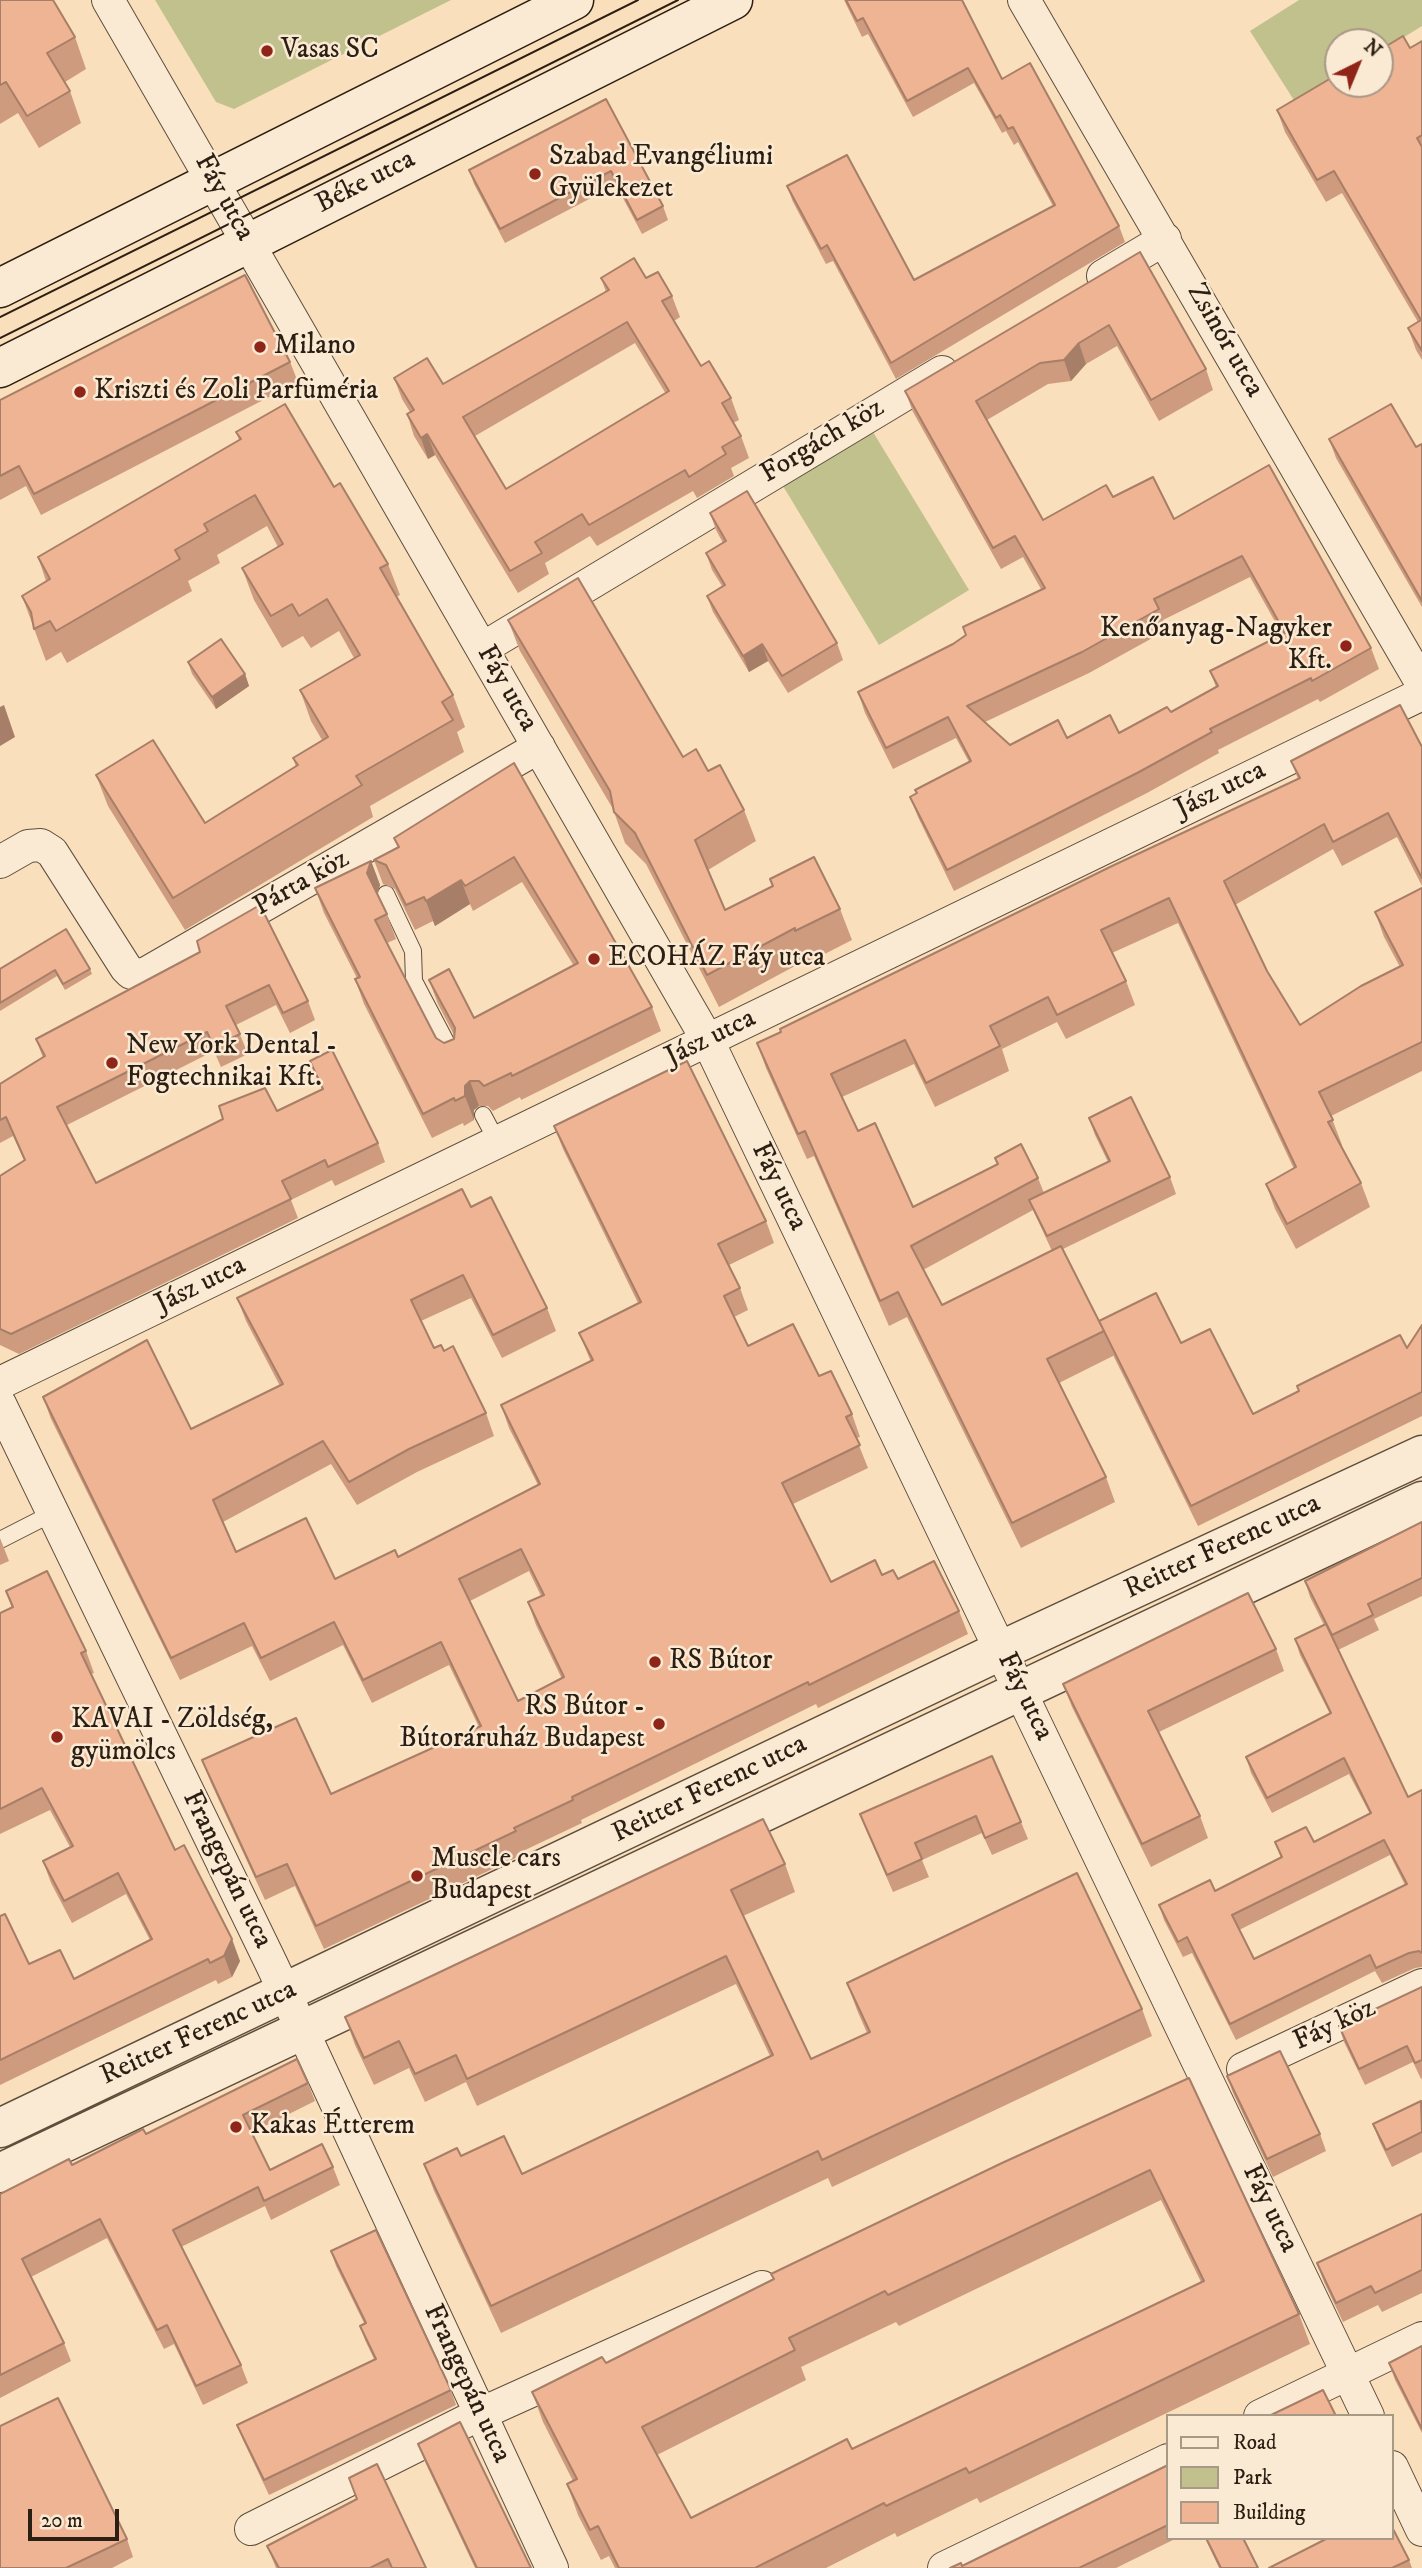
<!DOCTYPE html>
<html>
<head>
<meta charset="utf-8">
<style>
	body { margin:0 }
	#map { position:relative; width:1422px; height:2568px; overflow:hidden; background:#f9dfbb; font-family:"IM FELL DW Pica",serif }
	canvas { display:block }
	.legend { position:absolute; left:1166px; top:2414px; width:228px; height:126px; box-sizing:border-box; background:#fbead3; border:2px solid #a89886; margin:0; padding:9px 12px; list-style:none; font-size:21px; color:#2b1e13 }
	.legend li { display:flex; align-items:center; gap:14px; height:35px }
	.legend b { width:35px; border:2px solid #a89886 }
	.north { position:absolute; left:1324px; top:28px; width:70px; height:70px; box-sizing:border-box; background:#fbead3; border:2px solid #a89886; border-radius:50%; rotate:43deg; font-size:19px; font-weight:700; line-height:28px; text-align:center; color:#2b1e13 }
	.north::after { content:''; display:block; margin:auto; width:24px; height:32px; background:#8f2418; clip-path:polygon(50% 0,100% 100%,50% 72%,0 100%) }
	.scale { position:absolute; left:28px; top:2509px; width:91px; height:32px; box-sizing:border-box; border:4px solid #2b1e13; border-top:0; padding-left:9px; font-size:21px; line-height:24px; white-space:nowrap; color:#2b1e13; -webkit-text-stroke:5px #fbead3; paint-order:stroke }
</style>
</head>
<body>
<div id="map">
<canvas width="1422" height="2568"></canvas>
<ul class="legend">
<li><b style="height:9px;background:#fbead3"></b>Road</li>
<li><b style="height:19px;background:#c1c18e"></b>Park</li>
<li><b style="height:19px;background:#efb493"></b>Building</li>
</ul>
<div class="north">N</div>
<div class="scale">20 m</div>
</div>
<script>
const c = document.querySelector('canvas').getContext('2d');
c.lineJoin = 'round';
function fillPath(path, color) {
  c.fillStyle = color;
  c.fill(path, 'evenodd');
}
function poly(rows) {
  const path = new Path2D();
  for (const r of rows) {
    path.moveTo(r[0], r[1]);
    for (let i = 2; i < r.length; i += 2) path.lineTo(r[i], r[i + 1]);
  }
  return path;
}
function trace(path, color, width, dash) {
  c.strokeStyle = color;
  c.lineWidth = width;
  c.lineCap = dash ? 'butt' : 'round';
  c.setLineDash(dash || []);
  c.stroke(path);
}
function write(font, color, halo, rows, align = 'center') {
  c.font = font + ' "IM FELL DW Pica",serif';
  c.lineWidth = 5;
  c.setLineDash([]);
  c.textBaseline = 'middle';
  c.strokeStyle = halo;
  c.fillStyle = color;
  for (const [text, x, y, turn = 0] of rows) {
    c.save();
    c.translate(x, y);
    c.rotate((+turn || 0) * Math.PI / 180);
    c.textAlign = isNaN(turn) ? turn : align;
    if (halo) c.strokeText(text, 0, 0);
    c.fillText(text, 0, 0);
    c.restore();
  }
}
fillPath(poly([
	[155,0,451,0,234,109,216,102],
	[1299,0,1422,0,1422,26,1380,52,1380,42,1338,42,1338,79,1297,105,1250,31],
	[873,432,969,590,879,645,783,486]
]), '#c1c18e');
const service = poly([
	[386,894,413,951,414,981,454,1057],
	[483,1115,498,1143],
	[0,1540,53,1513]
]);
const minor = poly([
	[108,0,708,1041,1368,2416],
	[1024,0,1422,684],
	[1103,276,1165,239],
	[483,648,942,372],
	[0,862,28,846,41,845,52,852,126,968,131,973,143,975,539,747],
	[0,1383,1422,694],
	[0,1404,272,1965,552,2568],
	[1243,2069,1422,1985],
	[1260,2416,1422,2338],
	[1392,2467,1422,2530],
	[251,2529,480,2414,762,2287],
	[944,2568,1168,2460]
]);
const tertiary = poly([
	[0,2128,1002,1650,1422,1455],
	[0,2173,1422,1501]
]);
const secondary = poly([
	[0,288,574,0],
	[0,368,733,0]
]);
trace(service, '#5e4e3d', 18);
trace(minor, '#5e4e3d', 34);
trace(tertiary, '#5e4e3d', 41);
trace(secondary, '#2b1e13', 41);
trace(service, '#fbead3', 16);
trace(minor, '#fbead3', 32);
trace(tertiary, '#fbead3', 38);
trace(secondary, '#fbead3', 38);
trace(poly([
	[0,317,638,0],
	[0,338,678,0]
]), '#2b1e13', 2);
fillPath(poly([
	[0,0,75,37,86,69,65,82,70,91,81,123,39,148,18,113,0,124],
	[844,0,962,0,1002,79,1119,226,1125,242,896,379,833,261,826,264,793,202,787,186,914,280,1053,206,1018,142,1014,145,1006,131,1002,133,974,83,913,117,868,34,862,37],
	[1422,41,1422,360,1416,350,1408,328,1418,322,1342,193,1326,202,1285,132,1277,110,1410,48],
	[606,99,663,206,668,220,642,234,616,185,505,243,474,184,469,170],
	[1140,252,1206,369,1213,390,1159,421,1117,346,1086,364,1071,381,1048,384,987,420,1043,520,1113,497,1174,519,1269,465,1371,648,1379,669,1320,702,1318,699,1218,750,1219,753,1147,793,954,891,918,817,910,797,969,762,956,738,893,769,865,713,858,692,953,644,966,635,963,627,1041,589,1023,557,1001,569,913,412,905,391],
	[1250,577,1282,634,1210,671,1216,687,1171,712,1119,733,1067,738,1010,745,985,722,1089,673,1167,630,1163,620],
	[601,278,646,278,672,296,680,317,674,321,701,366,731,398,739,420,733,423,741,436,749,458,731,468,734,476,697,498,693,491,597,546,590,536,545,563,549,574,518,593,435,455,428,459,414,436,407,414,410,412,402,399,394,378,443,384,606,292],
	[635,343,666,394,506,489,475,436],
	[290,362,298,382,41,515,26,486,0,500,0,400],
	[236,432,334,487,388,564,400,595,396,597,453,695,465,727,457,732,464,752,370,806,373,817,185,930,108,806,96,775,205,823,296,767,293,758,322,740,311,721,300,690,354,658,339,631,311,648,303,636,282,648,254,600,242,568,278,547,267,526,217,555,220,563,188,581,192,591,67,663,61,652,46,661,22,596,46,581,38,557,239,440],
	[1329,439,1416,447,1422,444,1422,607,1336,458],
	[710,513,837,643,843,660,788,693,768,661,749,672,713,612,707,596,722,586,712,570,706,553,723,543,716,530],
	[508,620,683,757,708,771,744,810,756,841,708,870,725,910,772,886,770,879,840,909,852,940,807,963,806,960,719,1007,646,864,625,843,613,809,520,651],
	[188,662,245,674,249,686,216,709,192,674],
	[1422,747,1422,886,1397,837,1342,866,1333,849,1235,905,1267,971,1300,1025,1400,967,1384,937,1375,912,1422,888,1422,1071,1331,1116,1342,1145,1341,1145,1361,1183,1370,1207,1296,1249,1275,1209,1266,1184,1294,1169,1178,923,1112,953,1126,981,1135,1005,1066,1039,1057,1022,1002,1049,1009,1071,935,1107,914,1064,842,1097,858,1131,913,1207,997,1164,995,1158,1038,1178,1044,1193,1108,1162,1095,1135,1089,1118,1170,1177,1176,1194,1063,1249,1099,1321,1181,1343,1253,1414,1299,1391,1297,1386,1407,1348,1422,1325,1422,1416,1198,1526,1113,1355,1113,1356,1059,1383,1106,1477,1115,1502,1021,1548,907,1317,889,1326,814,1156,807,1159,766,1068,757,1043,1298,779,1291,761],
	[1033,1210,1052,1251,942,1305,923,1270],
	[514,763,652,1007,661,1031,521,1100,520,1097,493,1111,488,1106,479,1106,474,1110,474,1120,464,1126,463,1123,432,1138,364,1004,355,979,357,978,324,913,315,888,371,861,380,885,377,895,387,914,396,939,387,943,436,1038,444,1043,454,1039,454,1035,438,1004,429,980,474,1018,574,966,522,882,473,911,470,904,435,926,433,921,415,930,395,889,383,884,374,860,398,848,394,838],
	[200,952,308,1001,315,1020,290,1033,276,1005,236,1025,248,1054,221,1067,214,1051,67,1125,96,1183,277,1111,322,1089,310,1061,378,1143,385,1162,335,1186,332,1180,291,1200,298,1218,19,1354,0,1345,0,1176,24,1160,13,1136,0,1143,0,1084,43,1058,36,1039],
	[0,969,90,969,92,974,65,990,57,976,0,1011],
	[554,1126,766,1221,774,1243,729,1265,740,1288,748,1310,734,1317,748,1346,819,1376,852,1414,860,1437,856,1438,868,1468,793,1504,831,1582,882,1575,898,1579,959,1611,968,1634,818,1708,816,1704,581,1820,582,1823,523,1851,524,1854,324,1949,295,1886,265,1900,211,1783,202,1760,331,1794,479,1727,449,1665,372,1703,343,1645,270,1681,252,1646,180,1680,51,1419,43,1397,191,1429,280,1386,246,1321,237,1298,471,1207,547,1308,556,1331,502,1358,471,1298,421,1321,434,1348,444,1351,486,1413,494,1436,417,1472,357,1505,331,1464,223,1522,236,1552,335,1579,398,1557,538,1485,509,1428,501,1405,591,1362,579,1333,638,1303,563,1149],
	[529,1571,541,1596,528,1602,536,1625,562,1679,518,1701,470,1601],
	[1422,1522,1422,1596,1374,1619,1379,1630,1338,1650,1408,1797,1422,1790,1422,1967,1415,1968,1382,1983,1375,1971,1236,2040,1192,1953,1183,1957,1164,1920,1159,1905,1215,1891,1281,1858,1275,1842,1314,1842,1370,1814,1349,1774,1272,1813,1251,1773,1246,1757,1330,1714,1300,1655,1295,1639,1324,1625,1310,1597,1305,1581],
	[1390,1855,1405,1885,1254,1959,1239,1930],
	[0,1538,9,1561,0,1565],
	[6,1591,86,1651,94,1673,91,1674,175,1850,240,1961,232,1977,218,1984,216,1980,0,2085,0,1916,29,1964,74,1979,150,1940,126,1894,72,1923,51,1883,43,1861,70,1847,50,1810,0,1834,0,1613,12,1608],
	[1276,1649,1284,1671,1159,1732,1200,1816,1208,1838,1151,1867,1072,1707,1063,1684],
	[992,1756,1021,1822,1028,1839,992,1855,982,1833,922,1860,929,1877,893,1892,867,1832,860,1814],
	[785,1864,795,1892,743,1916,811,2059,867,2033,857,2010,847,1983,1142,2009,1152,2036,832,2187,828,2178,501,2333,434,2191,424,2164,461,2156,522,2174,770,2056,736,1984,477,2106,466,2082,425,2102,409,2068,374,2085,355,2045,345,2017],
	[1422,1987,1422,2078,1421,2079,1413,2062,1365,2085,1344,2042,1339,2026],
	[1227,2076,1320,2134,1326,2151,1273,2177,1233,2093],
	[1189,2078,1299,2314,1310,2344,980,2503,977,2498,897,2537,895,2533,826,2568,615,2568,609,2556,601,2560,578,2515,567,2484,573,2481,543,2422,532,2392,606,2363,773,2279,771,2274],
	[1161,2200,1201,2282,852,2449,691,2518,657,2455,806,2380,801,2367,896,2322,899,2326],
	[308,2083,315,2101,251,2133,270,2170,333,2167,340,2185,271,2220,265,2206,181,2247,241,2365,248,2383,203,2405,174,2344,164,2349,107,2238,31,2277,64,2343,71,2361,0,2398,0,2194,72,2165,146,2134],
	[1422,2103,1422,2152,1392,2167,1379,2140,1373,2124],
	[1422,2214,1422,2293,1382,2312,1378,2305,1343,2322,1324,2282,1317,2263],
	[331,2251,451,2390,456,2405,269,2495,243,2440,237,2425,374,2359,365,2340,360,2326,364,2323,336,2266],
	[1422,2346,1422,2433,1395,2380,1389,2363],
	[418,2444,531,2568,475,2568,425,2462],
	[1168,2465,1168,2538,1177,2538,1116,2568,950,2568,962,2566],
	[356,2499,426,2568,276,2568,267,2546],
	[1205,2538,1243,2538,1258,2568,1219,2568],
	[127,2539,133,2557,112,2568,0,2568],
	[1409,2560,1412,2568,1269,2568]
]), '#ce9b7e');
fillPath(poly([
	[1079,343,1086,364,1071,381,1064,360],
	[427,434,435,455,428,459,421,438],
	[762,644,768,661,749,672,743,656],
	[245,674,249,686,216,709,212,697],
	[4,705,15,737,0,746,0,707],
	[371,861,380,885,376,898,367,873],
	[461,880,470,904,435,926,426,901],
	[470,1081,479,1106,474,1110,474,1120,465,1096,465,1086],
	[232,1939,240,1961,232,1977,224,1956]
]), '#a77e67');
const building = poly([
	[0,0,53,0,75,37,47,53,70,91,27,116,6,82,0,85,0,0],
	[846,0,962,0,1002,79,1030,63,1119,226,891,363,827,245,821,249,787,186,847,155,914,280,1055,205,1013,127,1008,129,1000,115,996,118,968,68,907,101,863,18,857,21,846,0],
	[1403,36,1410,48,1422,41,1422,135,1417,138,1422,147,1422,351,1408,328,1421,320,1334,171,1317,180,1277,110,1338,74,1338,84,1380,84,1380,50,1403,36],
	[606,99,663,206,637,220,611,171,500,229,469,170,606,99],
	[1140,252,1206,369,1151,400,1109,325,1079,343,1064,360,1040,363,976,401,1043,520,1106,485,1113,497,1153,477,1174,519,1269,465,1371,648,1312,681,1311,678,1210,729,1212,732,1139,772,947,870,910,797,917,793,915,790,971,761,948,717,886,748,858,692,953,644,966,635,963,627,1045,588,1015,536,993,548,905,391,1140,252],
	[1242,556,1285,633,1210,671,1218,686,1171,712,1167,707,1119,733,1110,715,1067,738,1058,720,1010,745,967,706,1082,652,1159,609,1154,599,1242,556],
	[634,258,646,278,658,272,672,296,662,301,701,366,709,361,731,398,722,403,741,436,722,447,726,454,689,477,685,470,589,525,582,514,535,542,542,553,510,571,427,434,421,438,407,414,414,410,394,378,427,358,443,384,609,290,601,278,634,258],
	[627,322,669,391,506,489,463,417,627,322],
	[245,275,290,362,34,494,19,466,0,476,0,400,245,275],
	[285,404,334,487,340,483,388,564,380,568,453,695,442,702,453,720,356,776,362,785,173,898,96,775,153,740,205,823,298,765,293,758,328,737,300,690,360,655,327,599,299,616,292,604,271,616,242,568,283,544,255,495,204,524,208,531,175,550,180,559,56,631,50,621,34,629,31,612,22,596,50,579,38,557,241,439,236,432,285,404],
	[1391,404,1416,447,1422,444,1422,601,1329,439,1391,404],
	[747,491,837,643,782,676,762,644,743,656,707,596,725,585,706,553,726,541,710,513,747,491],
	[578,578,683,757,696,749,708,771,720,765,744,810,695,840,725,910,773,886,770,879,814,857,840,909,795,931,795,928,707,975,635,833,614,812,610,791,508,620,578,578],
	[221,639,245,674,212,697,188,662,221,639],
	[1400,705,1422,747,1422,878,1388,813,1333,842,1324,824,1224,881,1267,971,1300,1025,1361,986,1403,965,1375,912,1422,888,1422,1042,1319,1092,1333,1120,1328,1122,1361,1183,1287,1224,1266,1184,1296,1167,1169,898,1101,930,1126,981,1057,1015,1048,997,990,1026,1000,1046,926,1083,905,1040,831,1074,858,1131,875,1123,913,1207,998,1164,995,1158,1021,1144,1038,1178,911,1246,942,1305,1061,1246,1104,1331,1047,1359,1106,1477,1012,1523,898,1292,880,1301,805,1131,798,1134,757,1043,781,1032,780,1029,1112,866,1300,778,1291,761,1400,705],
	[514,763,652,1007,512,1076,511,1073,484,1086,479,1081,470,1081,465,1086,465,1096,455,1101,454,1098,423,1114,355,979,360,977,315,888,371,861,367,873,387,914,375,920,436,1038,444,1043,454,1039,455,1028,429,980,449,969,474,1018,578,963,514,857,465,886,461,880,426,901,424,897,406,905,386,865,374,860,399,847,394,838,514,763],
	[260,905,308,1001,283,1013,269,985,226,1006,240,1034,214,1047,207,1032,57,1107,96,1183,223,1119,219,1106,265,1088,277,1111,323,1089,310,1061,332,1050,378,1143,328,1167,325,1160,282,1181,291,1199,11,1334,0,1329,0,1176,25,1160,6,1117,0,1120,0,1084,45,1056,36,1039,200,952,197,941,260,905],
	[66,929,90,969,63,984,55,970,0,1003,0,969,66,929],
	[687,1061,766,1221,718,1244,740,1288,724,1296,748,1346,793,1324,819,1376,831,1371,852,1414,846,1417,860,1445,782,1483,831,1582,875,1560,882,1575,893,1570,898,1579,934,1561,959,1611,809,1685,808,1682,572,1797,573,1800,514,1828,516,1831,316,1926,287,1864,256,1877,202,1760,296,1718,331,1794,481,1726,441,1642,363,1680,334,1622,261,1658,244,1623,171,1658,43,1397,147,1340,191,1429,283,1384,237,1298,462,1189,471,1207,491,1197,547,1308,493,1335,463,1275,411,1300,434,1348,441,1345,444,1351,453,1346,486,1413,409,1449,349,1482,323,1441,213,1500,236,1552,306,1518,335,1579,395,1550,398,1557,540,1484,501,1405,593,1360,579,1333,641,1302,554,1126,687,1061],
	[521,1549,544,1595,528,1602,564,1677,518,1701,459,1579,521,1549],
	[1131,1097,1170,1177,1047,1236,1029,1200,1110,1161,1089,1118,1131,1097],
	[1156,1293,1181,1343,1210,1329,1253,1414,1299,1391,1297,1386,1400,1335,1407,1348,1422,1325,1422,1392,1191,1506,1099,1321,1156,1293],
	[1422,1522,1422,1578,1368,1604,1373,1615,1332,1635,1305,1581,1422,1522],
	[47,1571,86,1651,81,1653,175,1850,184,1845,232,1939,224,1956,210,1963,208,1959,0,2060,0,1916,5,1914,29,1964,60,1950,74,1979,152,1939,118,1873,64,1901,43,1861,73,1846,42,1788,0,1809,0,1613,13,1607,6,1591,47,1571],
	[1248,1593,1276,1649,1148,1711,1200,1816,1142,1844,1063,1684,1248,1593],
	[1326,1624,1408,1797,1422,1790,1422,1953,1419,1951,1409,1953,1376,1968,1370,1955,1230,2024,1187,1937,1178,1942,1159,1905,1210,1880,1215,1891,1282,1857,1275,1842,1306,1827,1314,1842,1371,1813,1344,1758,1267,1798,1246,1757,1331,1713,1295,1639,1326,1624],
	[1384,1840,1407,1884,1254,1959,1232,1915,1384,1840],
	[992,1756,1021,1822,985,1838,976,1816,915,1843,922,1859,887,1875,860,1814,992,1756],
	[763,1819,785,1864,731,1890,811,2059,870,2032,847,1983,1077,1873,1142,2009,822,2160,818,2151,491,2306,424,2164,457,2148,461,2156,504,2136,522,2174,773,2055,726,1956,467,2079,456,2055,415,2074,399,2041,364,2058,345,2017,763,1819],
	[1422,1987,1422,2060,1415,2063,1407,2046,1359,2069,1339,2026,1422,1987],
	[1280,2051,1320,2134,1267,2159,1227,2076,1280,2051],
	[297,2059,308,2083,243,2115,270,2170,322,2144,333,2167,264,2201,258,2187,173,2230,241,2365,196,2386,167,2325,157,2330,100,2219,22,2259,64,2343,0,2375,0,2194,69,2159,72,2165,143,2129,146,2134,297,2059],
	[1189,2078,1299,2314,969,2473,966,2468,886,2506,884,2503,755,2568,619,2568,598,2526,590,2530,567,2484,577,2479,532,2392,602,2357,606,2363,774,2279,771,2274,1002,2163,1189,2078],
	[1150,2170,1204,2281,852,2449,847,2439,691,2518,642,2427,795,2350,789,2338,885,2291,888,2295,1150,2170],
	[1421,2101,1422,2132,1386,2150,1373,2124,1421,2101],
	[1422,2214,1422,2270,1375,2293,1371,2286,1336,2303,1317,2263,1422,2214],
	[376,2230,451,2390,264,2480,237,2425,376,2359,360,2326,366,2323,331,2251,376,2230],
	[1422,2346,1422,2429,1389,2363,1422,2346],
	[1323,2390,1336,2416,1269,2416,1323,2390],
	[58,2398,127,2539,66,2568,0,2568,0,2426,58,2398],
	[460,2422,531,2568,477,2568,418,2444,460,2422],
	[377,2464,426,2568,392,2568,388,2559,370,2568,279,2568,267,2546,357,2499,349,2478,377,2464],
	[1168,2465,1168,2525,1079,2568,950,2568,961,2563,962,2566,1168,2465],
	[1392,2527,1409,2560,1392,2568,1269,2568,1328,2538,1392,2538,1392,2527],
	[1206,2538,1243,2538,1258,2568,1221,2568,1206,2538]
]);
fillPath(building, '#efb493');
trace(building, '#a77e67', 2);
for (const [x, y, r, color] of [
	[267,51,7,"#8f2418"],
	[535,174,7,"#8f2418"],
	[260,347,7,"#8f2418"],
	[80,392,7,"#8f2418"],
	[1346,646,7,"#8f2418"],
	[594,959,7,"#8f2418"],
	[112,1063,7,"#8f2418"],
	[655,1662,7,"#8f2418"],
	[659,1724,7,"#8f2418"],
	[57,1737,7,"#8f2418"],
	[417,1876,7,"#8f2418"],
	[236,2127,7,"#8f2418"]
]) {
  const dot = new Path2D();
  dot.arc(x, y, r, 0, 2 * Math.PI);
  c.fillStyle = color;
  c.fill(dot);
  trace(dot, '#fbead3', 2.5);
}
write('28px', '#2b1e13', '#fbead3', [
	["Vasas SC",281,51],
	["Szabad Evangéliumi",549,158],
	["Gyülekezet",549,190],
	["Milano",274,347],
	["Kriszti és Zoli Parfüméria",94,392],
	["Kenőanyag-Nagyker",1332,630,"right"],
	["Kft.",1332,662,"right"],
	["ECOHÁZ Fáy utca",608,959],
	["New York Dental -",126,1047],
	["Fogtechnikai Kft.",126,1079],
	["RS Bútor",669,1662],
	["RS Bútor -",645,1708,"right"],
	["Bútoráruház Budapest",645,1740,"right"],
	["KAVAI - Zöldség,",71,1721],
	["gyümölcs",71,1753],
	["Muscle cars",431,1860],
	["Budapest",431,1892],
	["Kakas Étterem",250,2127]
], 'left');
write('28px', '#2b1e13', '#fbead3', [
	["Béke utca",366,183,-27],
	["Fáy utca",223,198,61],
	["Zsinór utca",1224,341,60],
	["Forgách köz",823,442,-31],
	["Fáy utca",506,689,60],
	["Jász utca",1221,791,-26],
	["Párta köz",302,884,-30],
	["Jász utca",711,1039,-26],
	["Fáy utca",778,1187,64],
	["Jász utca",201,1286,-26],
	["Reitter Ferenc utca",1223,1548,-25],
	["Fáy utca",1024,1697,64],
	["Reitter Ferenc utca",710,1790,-26],
	["Frangepán utca",226,1870,64],
	["Fáy köz",1335,2026,-25],
	["Reitter Ferenc utca",199,2034,-25],
	["Fáy utca",1269,2209,64],
	["Frangepán utca",466,2384,65]
]);
</script>
</body>
</html>
